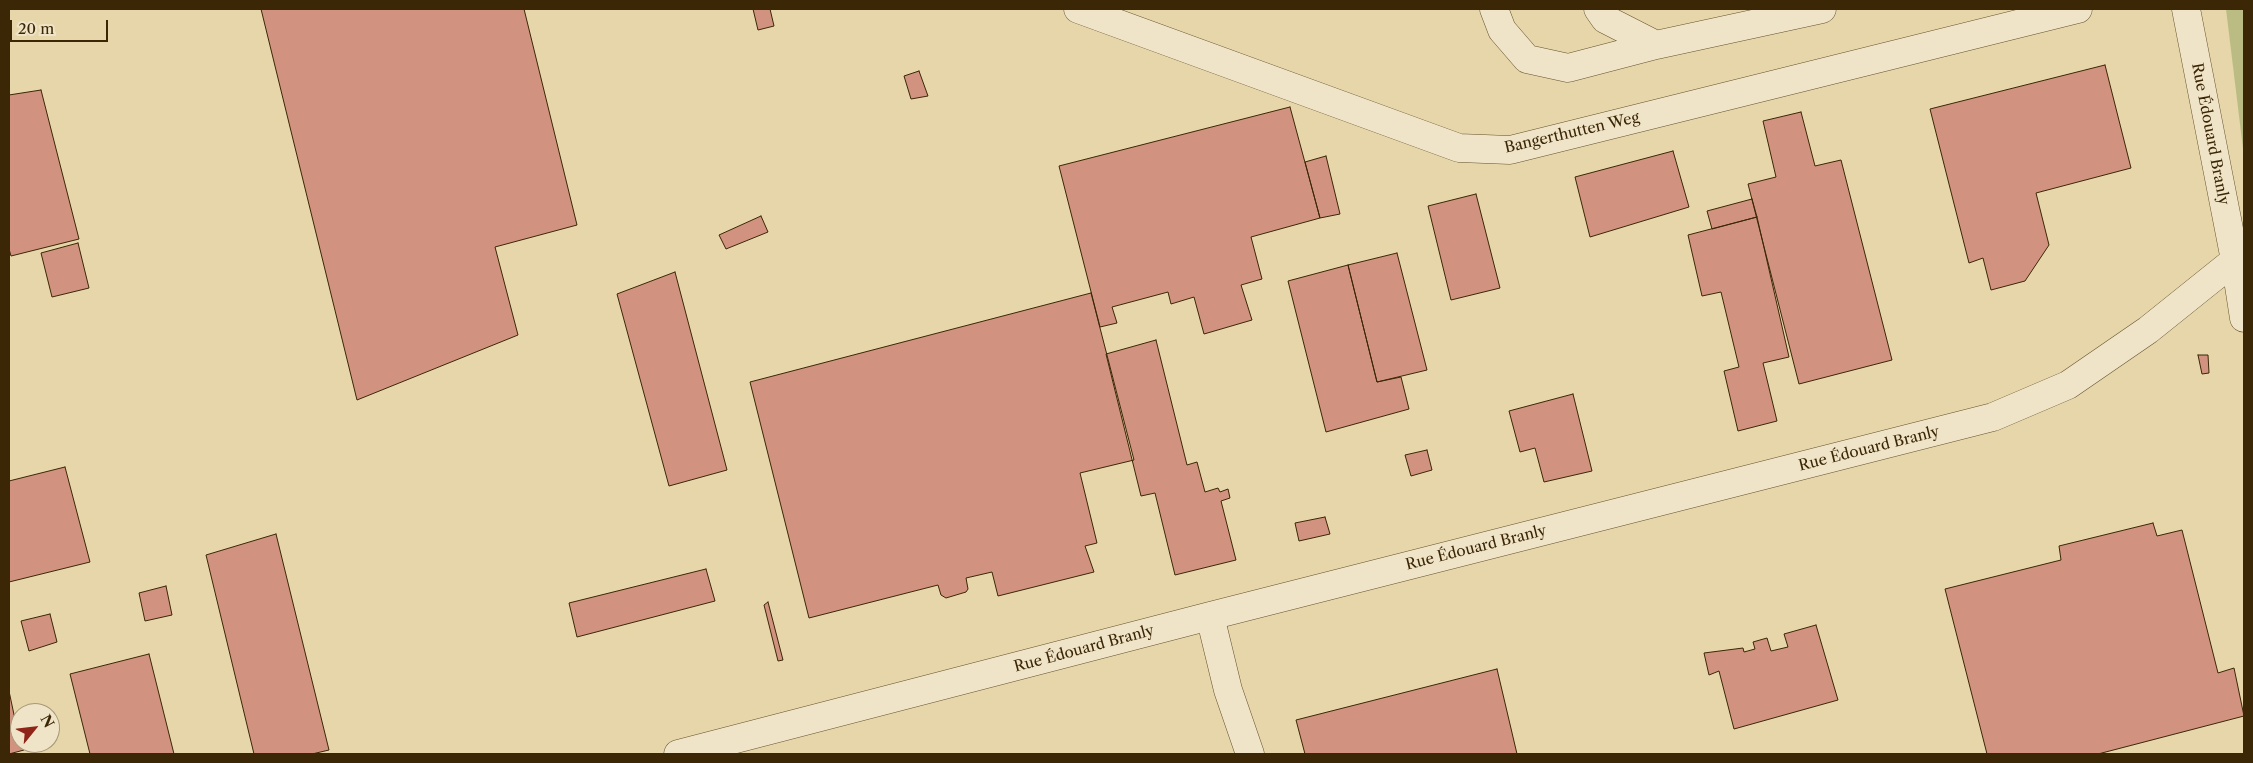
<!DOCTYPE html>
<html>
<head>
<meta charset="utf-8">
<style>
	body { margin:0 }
	#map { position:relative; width:2253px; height:763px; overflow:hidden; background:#e6d6a9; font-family:"Libre Caslon Text",serif }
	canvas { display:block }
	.frame { position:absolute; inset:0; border:10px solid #3b2606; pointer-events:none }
	.north { position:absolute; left:10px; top:703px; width:50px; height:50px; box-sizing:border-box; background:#efe4c7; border:1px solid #a7987a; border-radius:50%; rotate:61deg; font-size:14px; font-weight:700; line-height:20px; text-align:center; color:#3b2606 }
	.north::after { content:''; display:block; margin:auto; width:18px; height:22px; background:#8f2418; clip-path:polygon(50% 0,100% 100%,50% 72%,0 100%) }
	.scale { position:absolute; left:10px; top:20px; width:98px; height:22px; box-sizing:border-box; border:2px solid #3b2606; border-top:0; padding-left:6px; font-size:15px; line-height:18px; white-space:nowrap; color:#3b2606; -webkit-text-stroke:4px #efe4c7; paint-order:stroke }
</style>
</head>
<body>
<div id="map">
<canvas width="2253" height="763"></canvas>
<div class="frame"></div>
<div class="north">N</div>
<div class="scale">20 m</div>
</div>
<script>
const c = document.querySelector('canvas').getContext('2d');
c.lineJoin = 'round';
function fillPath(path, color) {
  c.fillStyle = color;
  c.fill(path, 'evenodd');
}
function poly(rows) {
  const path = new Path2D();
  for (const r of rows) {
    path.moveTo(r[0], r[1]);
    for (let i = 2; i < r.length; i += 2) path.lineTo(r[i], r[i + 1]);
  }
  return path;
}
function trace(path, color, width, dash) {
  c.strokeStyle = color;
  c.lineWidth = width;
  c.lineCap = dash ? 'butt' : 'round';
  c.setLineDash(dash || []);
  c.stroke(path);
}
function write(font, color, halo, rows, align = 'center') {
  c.font = font + ' "Libre Caslon Text",serif';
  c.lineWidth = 4;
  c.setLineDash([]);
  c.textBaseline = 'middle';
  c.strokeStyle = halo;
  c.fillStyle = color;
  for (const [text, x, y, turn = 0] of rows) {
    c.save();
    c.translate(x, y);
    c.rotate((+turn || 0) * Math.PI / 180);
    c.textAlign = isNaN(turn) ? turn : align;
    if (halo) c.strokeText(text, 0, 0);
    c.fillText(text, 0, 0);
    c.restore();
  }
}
fillPath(poly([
	[2226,9,2244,9,2244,157]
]), '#bbbc84');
const building = poly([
	[261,9,524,9,577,225,495,247,518,335,357,400,261,9],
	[753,9,770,9,774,26,758,30,753,9],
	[2105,65,2131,168,2036,193,2049,245,2025,281,1991,290,1983,258,1969,263,1930,109,2105,65],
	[919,71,928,96,911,99,904,76,919,71],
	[41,90,79,239,11,256,9,249,9,95,41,90],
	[1290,107,1320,218,1251,237,1262,279,1241,285,1252,320,1204,334,1194,297,1171,304,1168,292,1112,307,1117,323,1100,327,1059,166,1290,107],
	[1801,112,1815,166,1841,160,1892,360,1799,384,1748,184,1776,177,1763,121,1801,112],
	[1673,151,1689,207,1590,237,1575,177,1673,151],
	[1326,156,1340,214,1320,218,1305,162,1326,156],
	[1476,194,1500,288,1451,300,1428,206,1476,194],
	[1752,199,1757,217,1712,229,1707,211,1752,199],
	[761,216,768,232,726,249,719,235,761,216],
	[1757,217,1789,357,1763,363,1777,421,1738,431,1724,371,1739,367,1721,292,1702,296,1688,235,1757,217],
	[78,243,89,288,52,297,41,253,78,243],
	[1397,253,1427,370,1377,382,1348,265,1397,253],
	[1348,265,1377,382,1401,377,1409,409,1326,432,1288,281,1348,265],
	[675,272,727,470,669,486,617,294,675,272],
	[1091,293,1134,460,1080,473,1097,543,1085,546,1094,572,998,596,992,572,966,578,968,589,966,592,946,598,941,595,938,585,809,618,750,382,1091,293],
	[1156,340,1187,465,1197,462,1205,492,1218,488,1220,492,1228,489,1230,498,1221,501,1236,560,1175,575,1155,493,1141,496,1106,354,1156,340],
	[2198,355,2208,355,2209,373,2202,374,2198,355],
	[1573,394,1592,471,1544,482,1535,448,1520,452,1509,411,1573,394],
	[1427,450,1432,470,1411,476,1405,455,1427,450],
	[65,467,90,562,9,582,9,481,65,467],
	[1325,517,1330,534,1299,541,1295,523,1325,517],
	[2153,523,2157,536,2182,530,2218,673,2234,668,2244,716,2098,754,1987,754,1945,589,2061,560,2059,546,2153,523],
	[276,534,329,750,312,754,254,754,206,555,276,534],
	[706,569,715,601,577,637,569,603,706,569],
	[166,586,172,615,145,621,139,593,166,586],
	[768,602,783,660,778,661,764,605,768,602],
	[50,614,57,642,29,651,21,621,50,614],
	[1816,625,1838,700,1734,729,1719,671,1709,675,1704,653,1743,648,1744,652,1755,649,1753,642,1767,638,1771,651,1788,647,1784,634,1816,625],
	[149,654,174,754,90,754,70,674,149,654],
	[1497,669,1517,754,1305,754,1296,720,1497,669],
	[9,691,20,743,24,750,9,754,9,691]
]);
fillPath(building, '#d1937f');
trace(building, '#3b2606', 1);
const minor = poly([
	[1078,9,1459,148,1510,150,2078,9],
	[1494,9,1502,30,1527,59,1568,68,1656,45,1822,9],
	[1598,9,1605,19,1656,45],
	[2186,9,2235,260,2244,318],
	[1210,616,1228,690,1250,754],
	[678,754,1210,616,1993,417,2068,385,2148,330,2244,253]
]);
trace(minor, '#66522f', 29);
trace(minor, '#efe4c7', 28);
write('15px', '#3b2606', '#efe4c7', [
	["Bangerthutten Weg",1572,133,-13],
	["Rue Édouard Branly",2210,134,79],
	["Rue Édouard Branly",1869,449,-14],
	["Rue Édouard Branly",1476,548,-14],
	["Rue Édouard Branly",1084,649,-15]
]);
</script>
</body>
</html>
